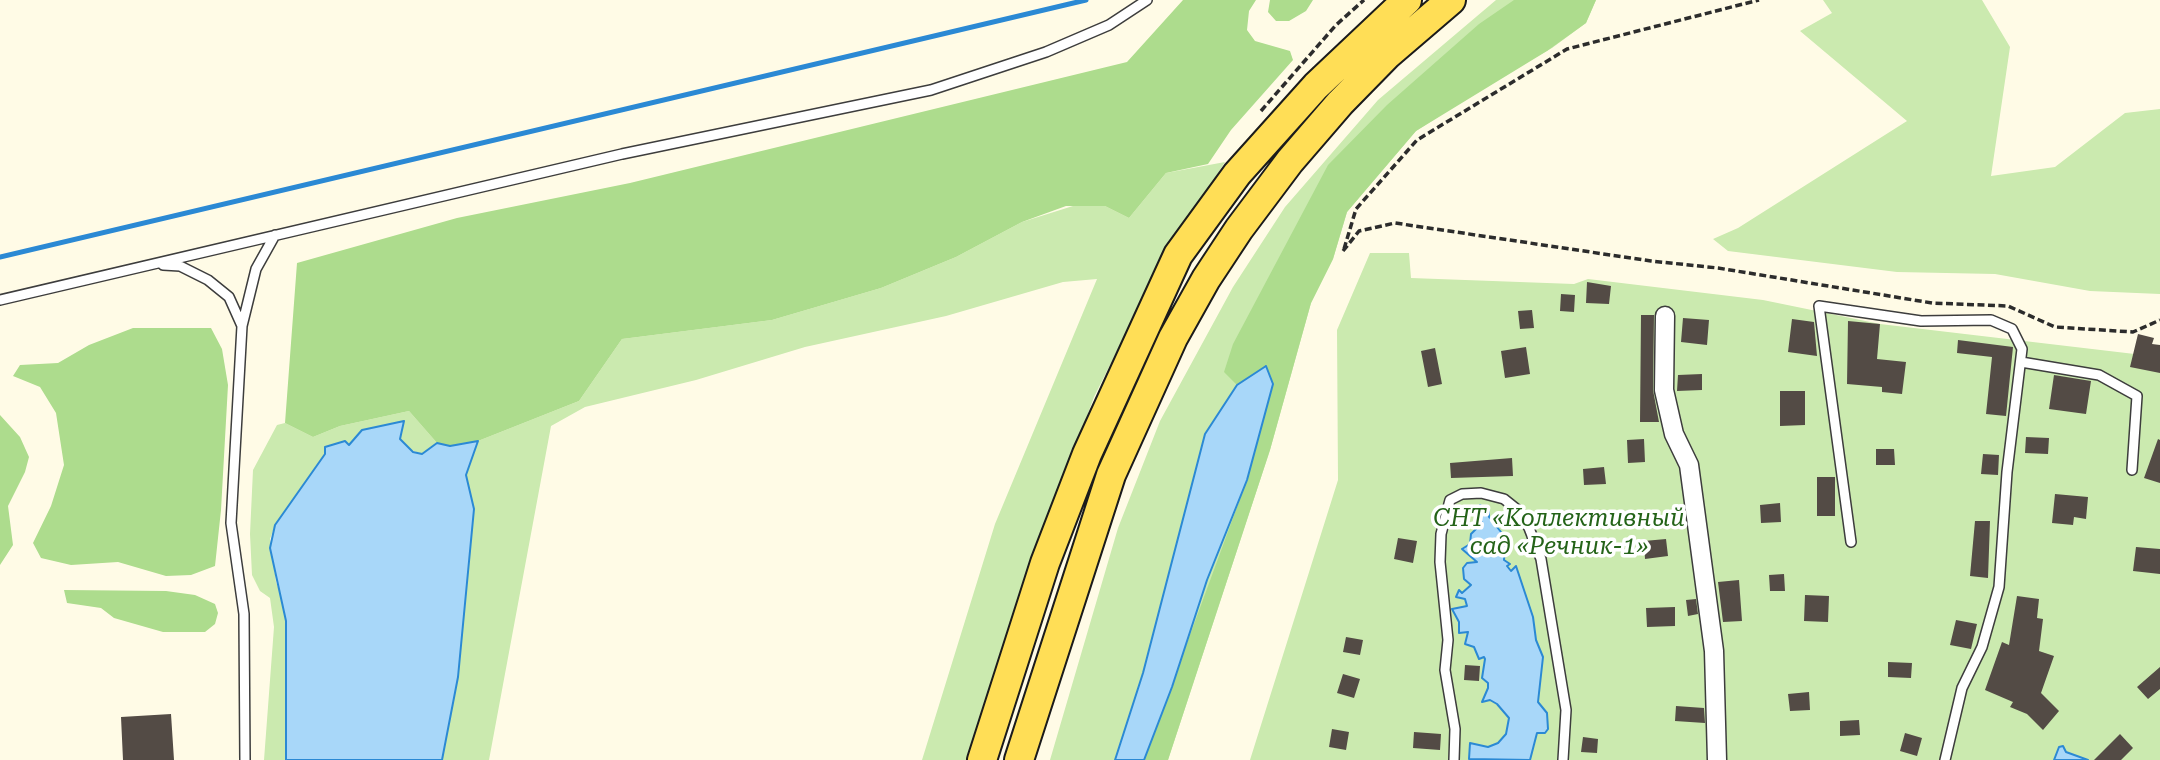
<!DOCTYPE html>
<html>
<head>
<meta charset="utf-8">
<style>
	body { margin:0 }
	canvas { display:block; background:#fffbe6 }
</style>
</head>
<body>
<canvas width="2160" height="760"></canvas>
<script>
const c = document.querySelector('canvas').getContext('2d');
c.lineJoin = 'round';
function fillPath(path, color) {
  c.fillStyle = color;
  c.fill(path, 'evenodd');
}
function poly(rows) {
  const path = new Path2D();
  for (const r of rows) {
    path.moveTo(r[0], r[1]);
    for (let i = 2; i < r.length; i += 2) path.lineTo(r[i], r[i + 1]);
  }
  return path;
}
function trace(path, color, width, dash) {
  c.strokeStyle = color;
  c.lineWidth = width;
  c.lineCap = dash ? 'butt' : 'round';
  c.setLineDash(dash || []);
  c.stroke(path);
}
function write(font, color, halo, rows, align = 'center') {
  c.font = font + ' "Roboto Serif",serif';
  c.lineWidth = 7;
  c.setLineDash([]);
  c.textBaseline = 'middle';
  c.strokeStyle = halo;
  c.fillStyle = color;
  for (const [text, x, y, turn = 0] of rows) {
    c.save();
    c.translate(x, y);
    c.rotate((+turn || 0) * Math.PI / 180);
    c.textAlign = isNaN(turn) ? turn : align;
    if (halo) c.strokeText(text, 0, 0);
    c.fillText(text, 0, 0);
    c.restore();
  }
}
fillPath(poly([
	[1496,0,1596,0,1586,23,1552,48,1492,82,1416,131,1347,212,1333,259,1311,303,1270,450,1168,760,1050,760,1118,528,1160,421,1233,287,1285,207,1378,100],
	[1823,0,1982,0,2010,47,1991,176,2055,167,2125,113,2160,109,2160,294,2090,291,1995,274,1897,272,1728,251,1713,239,1738,228,1907,121,1800,31,1832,13],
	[1225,162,1160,265,1094,397,1071,460,974,760,922,760,995,524,1097,279,1063,282,946,316,805,347,696,380,585,407,551,426,489,760,442,760,458,677,474,509,466,475,478,441,579,401,622,339,772,320,881,288,956,257,1022,222,1073,206,1105,206,1129,218,1166,173],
	[1370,253,1409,253,1411,278,1574,284,1588,279,1763,300,1880,324,2160,357,2160,760,1250,760,1338,480,1337,330],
	[409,411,437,443,434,446,422,454,406,448,400,439,403,422,348,446,345,441,326,447,325,454,275,525,270,539,276,582,284,603,286,621,287,757,286,760,264,760,274,627,270,598,260,591,252,575,250,534,253,470,277,425,285,423,313,437,340,426]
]), '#cbeaaf');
fillPath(poly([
	[1183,0,1256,0,1249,11,1247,30,1255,41,1290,51,1293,60,1231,130,1208,164,1166,173,1129,218,1105,206,1066,206,1022,222,956,257,881,288,772,320,622,339,579,401,478,441,450,446,437,443,409,411,340,426,313,437,285,423,297,263,457,218,630,183,1127,62],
	[1270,0,1313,0,1306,11,1289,21,1276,21,1268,12],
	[1514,0,1596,0,1586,23,1547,51,1416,131,1347,212,1333,259,1311,303,1270,450,1168,760,1144,760,1247,480,1273,384,1266,366,1237,385,1224,372,1233,344,1328,165,1387,105,1479,24],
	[133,328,211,328,222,349,228,385,221,510,215,566,191,575,166,576,118,562,71,565,41,558,33,543,51,506,64,465,56,413,40,387,13,376,20,365,58,363,89,345],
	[0,415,20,437,29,457,25,472,8,506,13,545,0,565],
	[64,590,166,591,195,595,215,604,218,613,215,624,205,632,163,632,114,618,101,608,67,603]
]), '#addc8d');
const water = poly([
	[1266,366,1273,384,1247,480,1207,580,1172,687,1144,760,1115,760,1143,673,1205,434,1237,385,1266,366],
	[404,421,400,439,413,452,422,454,437,443,450,446,478,441,466,475,474,509,458,677,442,760,286,760,286,621,270,548,275,525,325,454,325,447,345,441,349,445,362,430,404,421],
	[1480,505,1489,510,1489,517,1501,532,1505,547,1504,560,1510,564,1507,566,1511,571,1516,566,1533,617,1536,640,1543,657,1538,702,1547,713,1548,729,1545,733,1537,733,1530,760,1469,759,1470,743,1488,747,1498,743,1506,734,1509,718,1497,704,1490,700,1482,702,1488,688,1488,683,1482,678,1485,659,1484,657,1479,659,1474,647,1465,644,1468,632,1459,633,1459,622,1452,609,1467,606,1465,599,1456,597,1459,590,1462,593,1471,585,1464,579,1463,568,1467,563,1477,562,1462,549,1470,544,1471,534,1482,523,1477,512,1480,505],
	[2063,746,2066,752,2088,760,2054,760,2059,747,2063,746]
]);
fillPath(water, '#a8d7f9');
trace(water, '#2b89d4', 2);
trace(poly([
	[0,257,1086,0]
]), '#2b89d4', 5);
fillPath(poly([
	[1587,282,1611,286,1609,304,1586,303],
	[1561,294,1575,295,1574,312,1560,311],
	[1532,310,1534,328,1520,329,1518,311],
	[1641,315,1654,315,1653,390,1659,422,1640,422],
	[1683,318,1709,320,1707,345,1681,342],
	[1792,319,1814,322,1817,356,1788,352],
	[1848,321,1880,324,1877,359,1906,362,1902,394,1882,392,1882,387,1847,384],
	[2138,334,2154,338,2152,344,2160,345,2160,373,2130,367],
	[1958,340,2013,347,2006,416,1986,414,1992,357,1957,353],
	[1526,347,1530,374,1505,378,1501,351],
	[1435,348,1442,384,1428,387,1421,351],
	[1702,374,1702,390,1677,391,1678,375],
	[2054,375,2091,381,2086,414,2049,409],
	[1780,391,1805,391,1805,425,1780,426],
	[2026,437,2049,438,2048,454,2025,453],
	[1644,439,1645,462,1628,463,1627,440],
	[2158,439,2160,440,2160,483,2144,478],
	[1876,449,1894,449,1895,465,1876,465],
	[1983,454,1999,455,1998,475,1981,474],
	[1512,458,1513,476,1451,478,1450,463],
	[1604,467,1606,484,1584,485,1583,469],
	[1817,477,1835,477,1835,516,1817,516],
	[2055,494,2088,497,2086,519,2074,517,2073,525,2052,523],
	[1780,503,1781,522,1761,523,1760,505],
	[1975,521,1990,521,1988,578,1970,576],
	[1398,538,1417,541,1413,563,1394,559],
	[1666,539,1668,556,1645,559,1644,541],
	[2136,547,2160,549,2160,574,2133,571],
	[1784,574,1785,591,1770,591,1769,575],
	[1739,580,1742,621,1723,622,1718,582],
	[1805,595,1829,596,1828,622,1804,621],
	[2017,596,2039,599,2037,618,2043,619,2039,651,2054,656,2041,693,2059,711,2043,730,2027,714,2010,707,2013,702,1985,690,2002,642,2009,645],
	[1696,599,1698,614,1688,616,1686,600],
	[1675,607,1675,626,1647,627,1646,608],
	[1956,620,1977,624,1971,649,1950,645],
	[1346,637,1363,640,1360,655,1343,652],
	[1888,662,1912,663,1911,678,1888,677],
	[1465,665,1480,666,1479,681,1464,680],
	[2160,667,2160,689,2148,699,2137,687],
	[1343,674,1360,679,1354,698,1337,693],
	[1809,692,1810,710,1790,711,1788,694],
	[1676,706,1704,708,1705,723,1675,721],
	[171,714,174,760,123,760,121,717],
	[1859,720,1860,735,1840,736,1840,721],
	[1332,729,1349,732,1346,750,1329,747],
	[1414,732,1441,734,1440,750,1413,748],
	[1905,733,1922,738,1917,756,1900,751],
	[2120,734,2133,748,2121,760,2094,760],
	[1583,737,1598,739,1597,753,1581,752]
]), '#534b45');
const lane = poly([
	[163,265,180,266,208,280,229,297,242,326],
	[0,300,622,154,931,90,1046,52,1109,25,1147,0],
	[2021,362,2099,375,2137,396,2132,470],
	[1851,542,1819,306,1921,321,1991,320,2012,329,2022,349,2007,472,1999,587,1982,647,1962,688,1945,760],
	[245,760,244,614,231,523,242,326,256,269,275,235],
	[1454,760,1455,729,1445,670,1448,640,1440,562,1441,534,1450,500,1462,494,1481,493,1504,499,1519,511,1529,528,1541,559,1566,710,1563,760]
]);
const street = poly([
	[1665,316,1664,390,1674,434,1689,465,1714,651,1717,760]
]);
const primary = poly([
	[982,760,1045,563,1087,454,1178,255,1237,174,1316,86,1407,0],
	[1019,760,1111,475,1173,338,1206,279,1239,229,1290,161,1340,103,1388,54,1451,0]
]);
trace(lane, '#3d3d3d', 12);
trace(street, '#3d3d3d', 21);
trace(primary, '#1b1b1b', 32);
trace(poly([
	[1261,111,1336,25,1364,0],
	[1344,249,1356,209,1417,140,1567,49,1759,0],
	[1343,251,1359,231,1395,223,1651,261,1718,268,1932,303,2008,306,2055,327,2133,332,2160,320]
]), '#2c2c2c', 3.5, [7, 3.5]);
trace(lane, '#fff', 9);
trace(street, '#fff', 18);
trace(primary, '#ffde56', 28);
write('italic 24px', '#246318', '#fff', [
	["СНТ «Коллективный",1559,519],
	["сад «Речник-1»",1559,547]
]);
</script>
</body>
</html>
